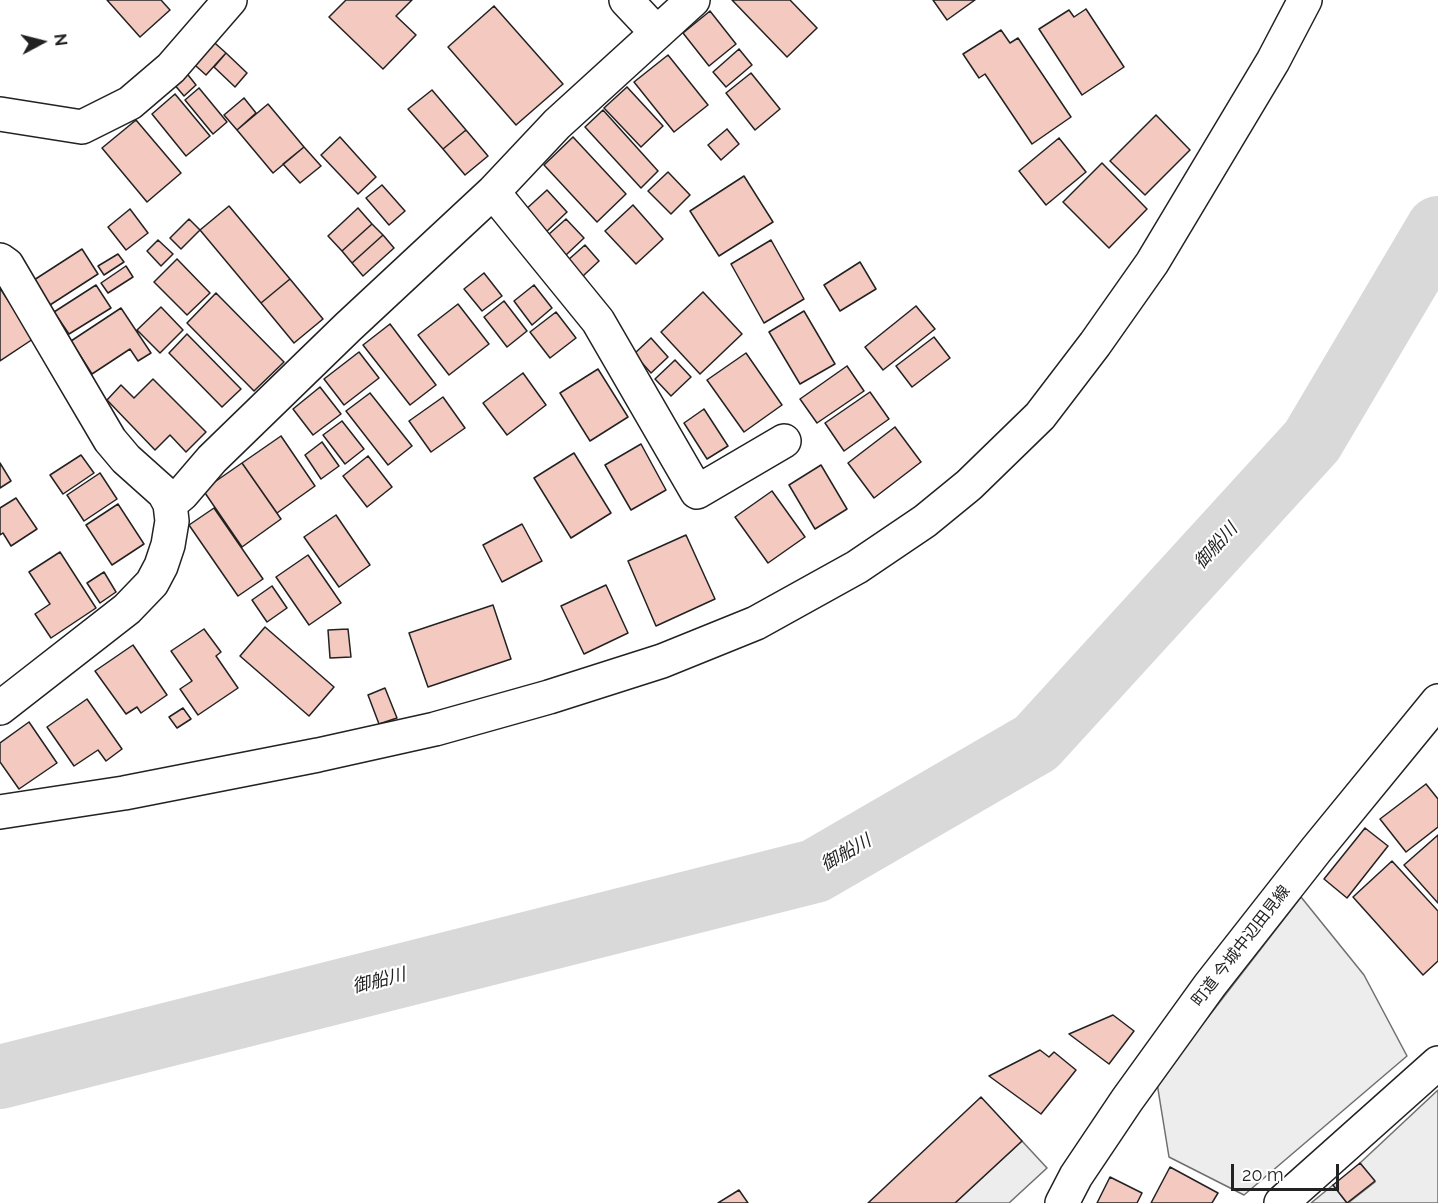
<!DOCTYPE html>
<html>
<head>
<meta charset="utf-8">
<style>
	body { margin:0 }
	#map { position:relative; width:1438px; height:1203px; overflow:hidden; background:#fff; font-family:Raleway,sans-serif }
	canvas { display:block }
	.north { position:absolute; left:12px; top:12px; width:60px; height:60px; -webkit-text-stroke:4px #fff; paint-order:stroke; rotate:83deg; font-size:16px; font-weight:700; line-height:24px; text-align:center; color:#222 }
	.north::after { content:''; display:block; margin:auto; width:21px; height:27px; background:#222; clip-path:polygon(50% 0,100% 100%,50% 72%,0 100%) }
	.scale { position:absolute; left:1231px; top:1164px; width:108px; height:27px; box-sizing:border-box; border:3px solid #222; border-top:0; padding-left:8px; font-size:18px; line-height:21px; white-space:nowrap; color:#222; -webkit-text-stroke:4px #fff; paint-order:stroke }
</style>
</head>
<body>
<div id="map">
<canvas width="1438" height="1203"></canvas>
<div class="north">N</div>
<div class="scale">20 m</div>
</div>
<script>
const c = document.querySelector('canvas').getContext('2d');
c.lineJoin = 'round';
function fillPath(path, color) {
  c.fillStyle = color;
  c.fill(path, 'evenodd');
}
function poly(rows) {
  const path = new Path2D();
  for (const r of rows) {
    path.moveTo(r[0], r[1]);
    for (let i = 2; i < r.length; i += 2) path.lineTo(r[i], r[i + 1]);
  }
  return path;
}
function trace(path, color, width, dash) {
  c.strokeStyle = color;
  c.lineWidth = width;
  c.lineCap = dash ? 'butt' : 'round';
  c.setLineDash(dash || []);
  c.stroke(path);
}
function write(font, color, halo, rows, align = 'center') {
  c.font = font + ' Raleway,"Noto Sans JP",sans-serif';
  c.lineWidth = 4.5;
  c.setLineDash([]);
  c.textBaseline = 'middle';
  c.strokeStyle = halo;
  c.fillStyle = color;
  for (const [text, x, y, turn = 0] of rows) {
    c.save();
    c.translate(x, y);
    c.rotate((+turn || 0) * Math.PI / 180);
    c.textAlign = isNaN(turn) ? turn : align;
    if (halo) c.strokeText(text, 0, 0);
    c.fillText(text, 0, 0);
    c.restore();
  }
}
const parking = poly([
	[1301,897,1364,975,1407,1056,1244,1195,1169,1157,1157,1083,1301,897],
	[1438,1090,1438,1203,1348,1203,1375,1182,1360,1163,1438,1090],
	[1022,1141,1047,1168,1009,1203,955,1203,1022,1141],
	[1333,1185,1347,1203,1311,1203,1333,1185]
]);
fillPath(parking, '#ededed');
trace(parking, '#6f6f6f', 1.5);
trace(poly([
	[0,1077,815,871,1036,743,1312,441,1438,228]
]), '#d9d9d9', 64);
const building = poly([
	[107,0,161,0,170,10,140,37,107,0],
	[346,0,412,0,396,16,416,35,383,69,329,17,346,0],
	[732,0,790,0,817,28,787,57,732,0],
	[933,0,975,0,947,20,933,0],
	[494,6,563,84,516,125,448,47,494,6],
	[1086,9,1124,67,1082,95,1039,29,1069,10,1074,17,1086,9],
	[710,11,736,44,709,66,683,33,710,11],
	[1001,30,1010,43,1018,38,1071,117,1032,144,985,74,979,78,963,54,1001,30],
	[207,36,226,53,206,75,187,58,207,36],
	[739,49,752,65,726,87,713,72,739,49],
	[226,53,247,73,235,87,214,67,226,53],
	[668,55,708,105,674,132,634,82,668,55],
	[181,66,196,85,184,96,168,77,181,66],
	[751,73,780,109,755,130,726,93,751,73],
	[627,87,663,126,641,147,604,108,627,87],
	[199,88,227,122,213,134,185,100,199,88],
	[432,90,466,130,443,149,408,109,432,90],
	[175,94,210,136,186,156,152,114,175,94],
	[244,98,256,113,237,130,224,115,244,98],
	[268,104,304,147,273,173,237,130,268,104],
	[603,110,658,171,641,188,585,127,603,110],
	[1156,115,1190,150,1145,195,1110,161,1156,115],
	[136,120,181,173,147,202,102,148,136,120],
	[727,129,739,144,721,160,708,145,727,129],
	[466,130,488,156,465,175,443,149,466,130],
	[340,137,376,177,358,194,321,155,340,137],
	[573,137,626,194,597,222,544,165,573,137],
	[1059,138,1086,172,1046,205,1019,171,1059,138],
	[304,147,321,166,300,183,283,164,304,147],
	[1102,163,1147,209,1109,248,1063,202,1102,163],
	[668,172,690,195,671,214,648,191,668,172],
	[744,176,773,222,719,256,690,211,744,176],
	[382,185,405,211,389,225,366,198,382,185],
	[547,190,567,212,545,233,524,211,547,190],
	[633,205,663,239,636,264,605,231,633,205],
	[229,206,290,279,261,303,200,230,229,206],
	[358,208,372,224,342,251,328,236,358,208],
	[130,209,148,233,126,250,108,227,130,209],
	[189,219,200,230,181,249,170,238,189,219],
	[566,219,584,238,566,255,548,235,566,219],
	[372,224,383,235,352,263,342,251,372,224],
	[383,235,394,248,363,276,352,263,383,235],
	[158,240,173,254,161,266,147,251,158,240],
	[771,240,804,299,764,323,731,264,771,240],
	[585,245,599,261,583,276,568,260,585,245],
	[82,249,98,274,50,305,34,280,82,249],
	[118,254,124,262,104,275,98,266,118,254],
	[177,259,210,293,187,315,154,282,177,259],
	[860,262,876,289,840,311,824,285,860,262],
	[126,266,133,277,108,293,101,283,126,266],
	[484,273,502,296,482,311,464,289,484,273],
	[290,279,323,319,294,343,261,303,290,279],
	[96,285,111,308,69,334,54,312,96,285],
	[534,285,552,308,532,325,514,301,534,285],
	[0,288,33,339,0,361,0,288],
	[703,292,742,334,700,374,661,332,703,292],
	[216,293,284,362,254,391,187,323,216,293],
	[504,301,527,331,507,347,484,317,504,301],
	[458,304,489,344,449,375,418,335,458,304],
	[916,306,935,329,883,370,865,347,916,306],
	[161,307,183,330,160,353,137,330,161,307],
	[121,308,151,353,138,361,130,349,92,374,71,341,121,308],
	[804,311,835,364,800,384,769,332,804,311],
	[556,312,576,338,550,358,530,332,556,312],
	[390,324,436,385,410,405,363,345,390,324],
	[187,334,241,389,222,407,169,353,187,334],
	[934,337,950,358,912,387,896,366,934,337],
	[651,338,668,357,651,373,634,354,651,338],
	[359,352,379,378,344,405,324,379,359,352],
	[746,353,782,405,744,432,707,380,746,353],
	[675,360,691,377,671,396,655,379,675,360],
	[847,366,864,391,817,423,800,399,847,366],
	[598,369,628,417,590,441,560,393,598,369],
	[523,373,546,405,507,435,483,403,523,373],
	[153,379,206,432,186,452,170,435,155,450,107,400,121,385,134,398,153,379],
	[320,387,341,414,313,435,293,409,320,387],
	[870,392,889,419,844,451,825,423,870,392],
	[370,393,412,446,388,465,346,411,370,393],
	[443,397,465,428,431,452,409,421,443,397],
	[704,409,728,446,707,459,684,423,704,409],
	[342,421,364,449,345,464,323,435,342,421],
	[895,427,921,462,874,498,848,463,895,427],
	[281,436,315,486,277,513,242,463,281,436],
	[322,442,339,466,321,479,305,455,322,442],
	[641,444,666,490,631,510,605,465,641,444],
	[574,453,611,513,571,538,534,478,574,453],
	[81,455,94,473,63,494,50,475,81,455],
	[368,456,392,487,367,507,343,476,368,456],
	[0,463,11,481,0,488,0,463],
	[242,463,281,519,242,547,203,490,242,463],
	[821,465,847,509,815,529,789,485,821,465],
	[100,473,117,499,84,521,67,495,100,473],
	[772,491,805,537,768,563,735,517,772,491],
	[16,498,37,529,11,546,3,533,0,535,0,508,16,498],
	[118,504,144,544,112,565,86,525,118,504],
	[214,508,263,579,238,596,189,525,214,508],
	[336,515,370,565,339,587,304,537,336,515],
	[522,524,542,561,502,582,483,545,522,524],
	[686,535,715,599,656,626,628,561,686,535],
	[60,552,96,608,51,638,35,614,50,604,29,572,60,552],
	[308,555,341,603,309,625,276,577,308,555],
	[104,572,116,592,100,603,87,583,104,572],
	[606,585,628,633,584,654,561,606,606,585],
	[272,586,287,608,267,622,252,600,272,586],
	[493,605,511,659,428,687,409,633,493,605],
	[265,627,334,687,309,716,240,656,265,627],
	[204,629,221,652,216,656,238,688,198,715,180,689,192,681,171,651,204,629],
	[348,629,351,657,330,658,328,630,348,629],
	[133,645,167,695,141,713,137,707,126,714,95,671,133,645],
	[385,688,397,718,379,724,368,695,385,688],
	[87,699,122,749,106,761,98,750,74,766,47,727,87,699],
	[183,708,191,719,177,728,169,717,183,708],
	[29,722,57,763,19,789,0,762,0,743,29,722],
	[1426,784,1438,799,1438,827,1406,852,1380,819,1426,784],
	[1365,828,1388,846,1347,898,1324,879,1365,828],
	[1438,835,1438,903,1404,865,1438,835],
	[1392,861,1438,911,1438,961,1423,975,1353,897,1392,861],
	[1113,1015,1134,1031,1109,1064,1069,1034,1113,1015],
	[1040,1050,1049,1057,1054,1052,1076,1070,1041,1114,989,1076,1040,1050],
	[981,1097,1022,1141,955,1203,868,1203,981,1097],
	[1360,1163,1375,1181,1347,1203,1333,1185,1360,1163],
	[1170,1167,1218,1193,1212,1203,1151,1203,1170,1167],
	[1110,1177,1142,1193,1137,1203,1097,1203,1110,1177],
	[739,1190,748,1203,718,1203,739,1190]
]);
fillPath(building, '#f3c9c0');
trace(building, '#222', 1.5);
const street = poly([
	[626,0,657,33],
	[0,114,82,127,130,103,171,68,230,0],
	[493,192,598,321,697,492,784,441],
	[0,260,7,265,110,440,126,459,164,493,170,504,172,521,168,545,161,566,152,583,127,609,0,708],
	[170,504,182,494,212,459,348,327,493,192,557,124,693,0],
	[0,812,124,793,318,755,435,729,549,697,662,661,756,623,857,567,925,521,969,485,1040,416,1095,344,1152,263,1273,61,1305,0]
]);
const secondary = poly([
	[1062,1203,1076,1176,1127,1100,1210,985,1316,850,1438,701],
	[1281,1203,1438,1063]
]);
trace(street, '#222', 36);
trace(secondary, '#222', 36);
trace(street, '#fff', 33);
trace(secondary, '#fff', 33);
write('16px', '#222', '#fff', [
	["町道 今城中辺田見線",1241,946,-52]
]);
write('italic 18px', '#222', '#fff', [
	["御船川",1216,546,-48],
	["御船川",846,853,-30],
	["御船川",379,981,-14]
]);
</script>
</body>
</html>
